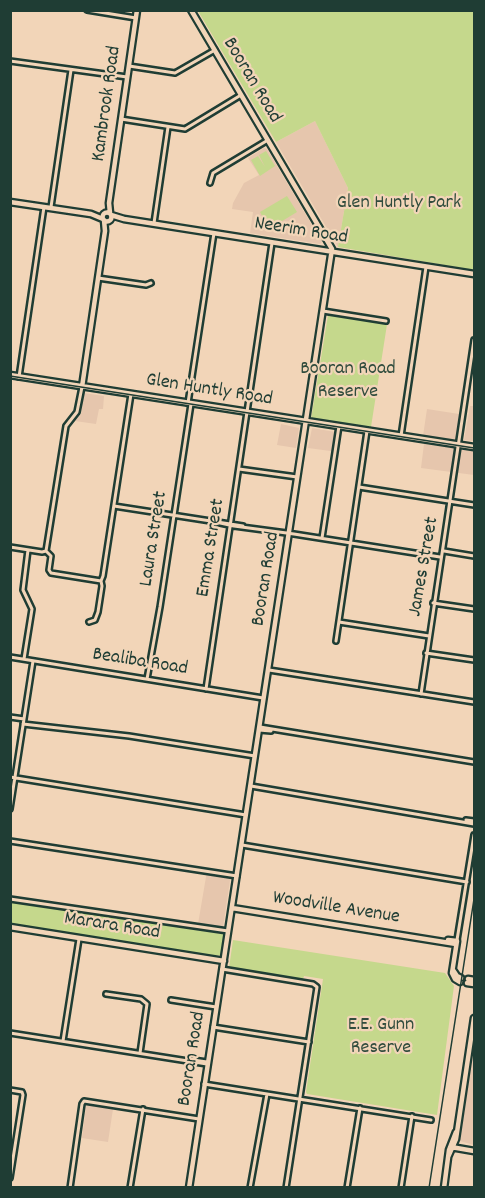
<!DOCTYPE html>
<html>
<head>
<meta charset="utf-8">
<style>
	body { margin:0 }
	#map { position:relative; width:485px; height:1198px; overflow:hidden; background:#f2d5b8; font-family:Dekko,sans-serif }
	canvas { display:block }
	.frame { position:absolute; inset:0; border:12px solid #1f3d34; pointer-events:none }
</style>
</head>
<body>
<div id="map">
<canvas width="485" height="1198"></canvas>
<div class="frame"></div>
</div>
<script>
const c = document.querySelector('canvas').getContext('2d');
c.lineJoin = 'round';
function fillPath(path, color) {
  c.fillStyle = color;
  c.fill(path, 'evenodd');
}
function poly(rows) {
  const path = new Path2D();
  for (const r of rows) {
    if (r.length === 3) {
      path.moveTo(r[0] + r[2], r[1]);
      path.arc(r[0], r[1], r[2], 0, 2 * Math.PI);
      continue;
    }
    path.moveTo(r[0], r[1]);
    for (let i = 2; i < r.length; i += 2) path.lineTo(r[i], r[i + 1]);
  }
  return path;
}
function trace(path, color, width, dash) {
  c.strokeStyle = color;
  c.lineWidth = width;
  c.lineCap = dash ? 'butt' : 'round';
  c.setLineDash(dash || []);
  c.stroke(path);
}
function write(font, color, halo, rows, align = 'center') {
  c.font = font + ' Dekko,sans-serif';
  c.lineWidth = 4.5;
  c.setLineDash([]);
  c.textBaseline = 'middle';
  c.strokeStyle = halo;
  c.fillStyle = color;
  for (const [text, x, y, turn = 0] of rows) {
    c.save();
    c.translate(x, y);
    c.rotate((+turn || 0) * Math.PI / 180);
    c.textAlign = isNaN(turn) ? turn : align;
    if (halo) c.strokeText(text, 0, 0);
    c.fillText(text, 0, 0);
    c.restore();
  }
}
fillPath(poly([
	[315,121,348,188,338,247,276,142],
	[264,148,267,149,322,242,320,244,250,233,253,212,232,209,233,203,244,183,259,175,248,158],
	[84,393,104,396,103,409,99,409,96,424,75,421,81,414],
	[470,406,474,406,474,441,464,440],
	[427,409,459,414,456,440,423,436],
	[281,424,299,428,296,448,277,445],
	[312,428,341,433,338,452,308,448],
	[424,444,474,451,474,475,421,468],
	[207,871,231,874,222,934,197,930],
	[474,1048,474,1145,460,1141],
	[88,1105,113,1109,108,1142,82,1138,86,1107]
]), '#e6c6ad');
fillPath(poly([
	[198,11,474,11,474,270,338,247,348,188,315,121,276,142],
	[266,151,275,166,260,176,251,160,258,156,265,167,259,155],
	[287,196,297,212,269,229,260,212],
	[329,309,388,318,371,427,311,419],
	[10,901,223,934,224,937,221,955,215,956,11,925],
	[233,940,445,973,454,986,437,1115,307,1094,306,1092,323,979,304,976,303,979,229,968]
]), '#c5d88c');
const street = poly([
	[87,10,136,18],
	[10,61,127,77],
	[129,66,175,73,215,50],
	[121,119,185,129,241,95],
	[210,183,213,173,268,140],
	[51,207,71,70],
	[154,223,168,127],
	[98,278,146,285,151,283],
	[323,311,386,321],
	[19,377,44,207],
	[188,403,214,233],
	[401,436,426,267],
	[239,469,297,477],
	[359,487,474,505],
	[114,506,243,526],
	[211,521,234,526,294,534,440,557],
	[322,538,339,426],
	[10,547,42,552,46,551],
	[46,551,66,426,77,412,82,387],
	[46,551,51,556,49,570,51,573,101,581],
	[444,551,474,556],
	[433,603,474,609],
	[89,622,95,620,98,612,102,586,101,581,103,576,131,394],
	[339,622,429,636],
	[336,641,367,431],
	[426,653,474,660],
	[10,657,263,698],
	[24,659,32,609,23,590,28,550],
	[269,670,474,702],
	[147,679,160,607,191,404],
	[206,689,272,243],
	[421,694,474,340],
	[10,717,24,719],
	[23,724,129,736,255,756],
	[260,727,474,762],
	[259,730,271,731],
	[10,777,246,815],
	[251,786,474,824],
	[10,809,33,661],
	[466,820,474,821],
	[10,841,237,876],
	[242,845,467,882],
	[10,899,228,931],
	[457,940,474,835],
	[222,969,313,984,317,987,286,1188],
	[106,994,141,999,147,1004,140,1053],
	[171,1000,216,1007],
	[213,1027,309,1042],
	[10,1033,207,1064],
	[63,1041,79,939],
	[193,1060,207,1062],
	[204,1084,431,1120],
	[10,1090,22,1092,23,1095,10,1178],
	[70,1188,82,1104,84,1101,199,1119],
	[130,1188,143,1109],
	[250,1188,267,1094],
	[347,1188,360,1108],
	[401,1188,412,1116]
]);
const secondary = poly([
	[10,202,91,214,103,219],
	[107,217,4.5],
	[110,213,109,203,137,10],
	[111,215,124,219,474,274],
	[10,375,474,447],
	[82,387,105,231,104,220],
	[232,908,456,944],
	[10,927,224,961],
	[448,940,457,941,452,973,455,979,460,982],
	[453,970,457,976,461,978],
	[468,979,474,980],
	[467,983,474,984],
	[451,1147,474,1151],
	[448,1157,456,1139,474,1018],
	[189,1188,332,249,191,10],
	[444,1188,449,1150,456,1132]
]);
trace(street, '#1f3d34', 8);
trace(secondary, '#1f3d34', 9);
trace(street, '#f2d5b8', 3);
trace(secondary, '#f2d5b8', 4.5);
trace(poly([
	[10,376,474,448]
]), '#1f3d34', 1.5);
trace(poly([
	[429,1188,474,899]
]), '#1f3d34', 1.5);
write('20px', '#1f3d34', '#f2d5b8', [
	["Booran Road",251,81,59],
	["Kambrook Road",108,104,-82],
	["Neerim Road",301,232,9],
	["Glen Huntly Road",209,391,9],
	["Laura Street",155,539,-81],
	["Emma Street",212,548,-81],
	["James Street",425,567,-80],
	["Booran Road",267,579,-81],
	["Bealiba Road",140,663,9],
	["Woodville Avenue",336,909,9],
	["Marara Road",112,927,9],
	["Booran Road",193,1059,-81]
]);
write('20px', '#304c3d', '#f2d5b8', [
	["Glen Huntly Park",399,204],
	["Booran Road",348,370],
	["Reserve",348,393],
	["E.E. Gunn",381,1026],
	["Reserve",381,1049]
]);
</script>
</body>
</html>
